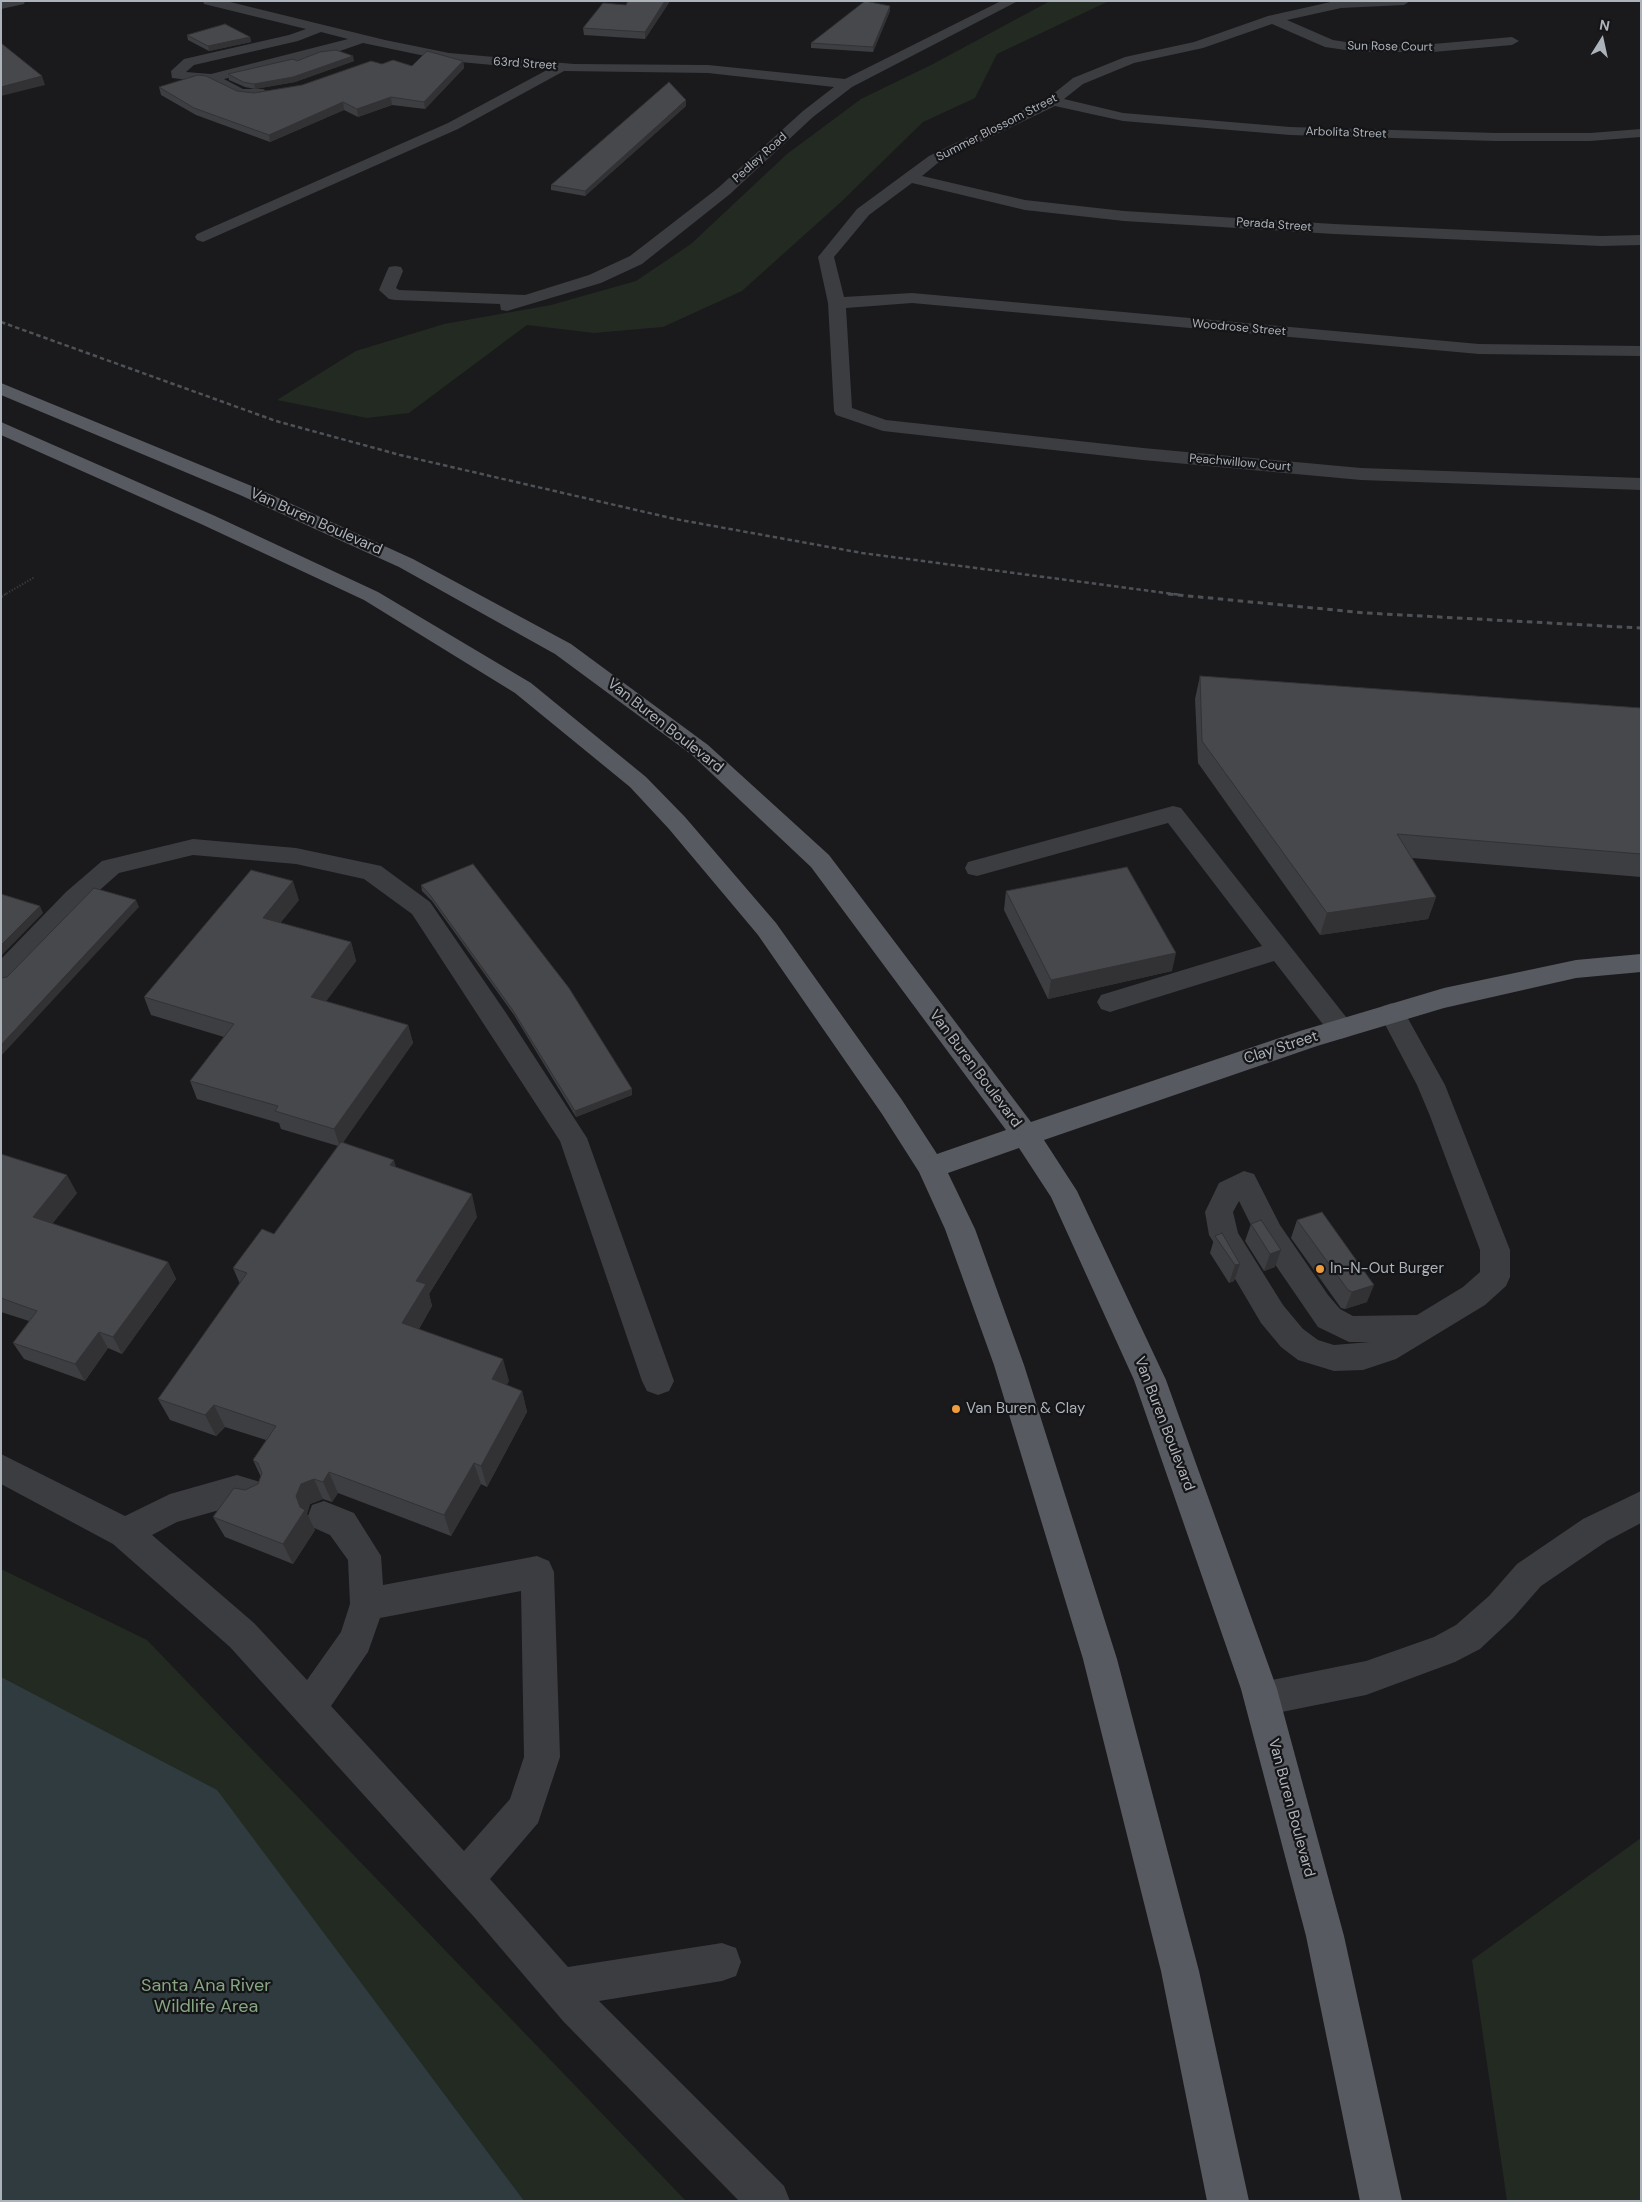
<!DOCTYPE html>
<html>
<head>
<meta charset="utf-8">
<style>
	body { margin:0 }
	#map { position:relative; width:1642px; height:2202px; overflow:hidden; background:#1a1a1c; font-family:"DM Sans",sans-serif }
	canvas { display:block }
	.frame { position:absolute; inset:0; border:2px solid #adb3bb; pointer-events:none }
	.north { position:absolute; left:1577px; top:15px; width:50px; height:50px; -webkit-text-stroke:4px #151517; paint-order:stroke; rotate:10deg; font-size:14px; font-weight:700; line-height:20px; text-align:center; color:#adb3bb }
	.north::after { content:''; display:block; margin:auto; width:18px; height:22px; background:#adb3bb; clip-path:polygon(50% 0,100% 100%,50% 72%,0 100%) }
</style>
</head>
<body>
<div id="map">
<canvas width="1642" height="2202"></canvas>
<div class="frame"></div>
<div class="north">N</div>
</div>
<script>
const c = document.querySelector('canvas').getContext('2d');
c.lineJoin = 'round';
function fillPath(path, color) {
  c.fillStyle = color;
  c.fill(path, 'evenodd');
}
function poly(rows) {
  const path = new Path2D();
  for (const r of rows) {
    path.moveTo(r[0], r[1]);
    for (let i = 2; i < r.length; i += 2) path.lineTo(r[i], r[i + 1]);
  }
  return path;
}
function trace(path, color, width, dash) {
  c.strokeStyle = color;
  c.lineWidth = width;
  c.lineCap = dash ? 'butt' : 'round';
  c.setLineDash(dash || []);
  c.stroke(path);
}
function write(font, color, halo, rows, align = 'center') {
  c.font = font + ' "DM Sans",sans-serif';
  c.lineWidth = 4.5;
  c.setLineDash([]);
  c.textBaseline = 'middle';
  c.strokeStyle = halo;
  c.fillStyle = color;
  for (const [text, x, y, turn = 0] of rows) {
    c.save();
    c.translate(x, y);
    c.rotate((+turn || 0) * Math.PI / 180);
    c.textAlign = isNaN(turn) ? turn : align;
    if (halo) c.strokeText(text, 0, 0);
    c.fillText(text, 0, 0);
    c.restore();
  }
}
fillPath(poly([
	[1050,1,1109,1,997,54,975,98,923,122,841,202,742,291,663,327,594,333,527,325,409,413,367,418,277,400,356,351,444,324,551,305,636,281,691,244,787,154,861,99,933,64],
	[1,1569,147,1640,686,2201,1,2201],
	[1641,1838,1641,2201,1507,2201,1472,1960]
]), '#222a22');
fillPath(poly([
	[1,1677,217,1790,524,2201,1,2201]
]), '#303b40');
trace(poly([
	[4,595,35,577]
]), '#414448', 2, [1, 2]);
trace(poly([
	[1,597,6,594]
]), '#414448', 2.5, [2, 3]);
fillPath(poly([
	[1,1,25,1,24,4,1,9,1,1],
	[203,1,226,1,385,40,449,53,574,64,708,65,845,79,1001,1,1018,1,852,87,813,117,730,194,642,264,601,283,507,311,501,310,500,304,395,300,389,299,379,290,387,271,389,267,395,266,401,267,403,271,396,288,399,290,525,295,589,275,630,256,718,188,803,111,834,87,708,73,564,71,458,129,203,242,197,240,195,237,197,234,448,123,547,70,449,61,363,43,337,52,224,79,243,89,263,89,270,93,263,97,240,97,208,82,172,78,171,71,184,59,289,35,306,29,204,4,203,1],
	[321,32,348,39,211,74,186,72,194,65,298,41,321,32],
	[1335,1,1410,1,1404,5,1341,8,1287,20,1333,40,1359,44,1433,44,1512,37,1519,41,1512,45,1433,52,1359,52,1325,47,1272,24,1203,48,1134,63,1083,84,1064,99,1123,113,1290,127,1496,133,1590,133,1641,129,1641,137,1590,141,1496,141,1290,135,1123,121,1055,106,939,162,922,176,1025,200,1124,211,1334,224,1601,236,1641,235,1641,245,1601,246,1334,234,1124,221,1025,210,912,183,869,215,834,257,844,297,912,293,1479,344,1641,346,1641,356,1479,354,912,303,846,308,852,408,886,420,1143,448,1361,468,1641,478,1641,490,1361,480,1143,460,883,431,836,415,834,411,828,303,818,257,857,209,929,156,1048,98,1073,78,1125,57,1194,42,1268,16,1335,1],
	[1173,806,1181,808,1350,1022,1354,1029,1350,1036,1341,1039,1332,1036,1274,961,1110,1012,1101,1009,1097,1002,1101,995,1262,946,1168,823,977,876,968,874,965,868,968,862,1173,806],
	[193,839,296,848,372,864,381,866,430,902,506,1013,587,1138,674,1381,669,1391,658,1395,647,1391,642,1381,560,1141,412,914,364,879,296,864,193,855,119,873,84,904,10,982,1,984,1,959,66,892,102,861,193,839],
	[1392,1003,1401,1006,1445,1085,1510,1250,1510,1277,1506,1286,1485,1305,1396,1359,1363,1370,1334,1371,1298,1360,1281,1347,1261,1323,1214,1243,1209,1235,1205,1212,1219,1183,1244,1171,1254,1174,1280,1225,1328,1295,1340,1309,1353,1316,1417,1315,1463,1287,1480,1272,1480,1250,1430,1116,1417,1085,1379,1013,1383,1006,1392,1003],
	[1239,1201,1259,1241,1318,1327,1349,1342,1370,1342,1334,1345,1318,1340,1303,1329,1283,1305,1238,1233,1233,1212,1239,1201],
	[1,1454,125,1516,170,1494,237,1475,267,1484,271,1494,267,1504,255,1509,237,1505,177,1522,152,1535,254,1623,307,1680,341,1632,350,1604,348,1560,330,1535,312,1527,308,1516,312,1505,324,1501,354,1513,381,1556,383,1585,537,1556,549,1561,554,1572,560,1757,538,1823,490,1879,568,1967,722,1943,736,1948,741,1962,736,1976,722,1981,599,2001,784,2186,790,2201,739,2201,563,2021,475,1918,230,1647,113,1544,1,1484,1,1454],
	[521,1591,524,1757,510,1799,464,1851,331,1706,368,1652,380,1618,521,1591],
	[1641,1491,1641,1523,1607,1541,1541,1586,1513,1618,1480,1649,1455,1662,1366,1695,1262,1716,1250,1711,1244,1699,1250,1687,1262,1682,1366,1661,1434,1637,1456,1625,1489,1596,1517,1564,1583,1519,1641,1491]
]), '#3b3d41');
fillPath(poly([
	[1,383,254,487,413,559,571,644,708,745,829,855,1031,1122,1300,1031,1444,988,1576,960,1641,954,1641,972,1576,978,1444,1008,1317,1046,1044,1140,1077,1191,1166,1380,1277,1689,1344,1936,1402,2201,1360,2201,1306,1936,1241,1689,1134,1380,1051,1197,1019,1148,948,1173,975,1229,1024,1365,1117,1659,1199,1971,1249,2201,1207,2201,1161,1971,1083,1659,994,1365,945,1229,919,1172,882,1114,758,935,669,829,630,787,515,693,364,600,201,524,1,435,1,422,215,516,378,592,531,683,646,777,685,817,776,923,902,1100,937,1154,1006,1130,811,867,692,755,555,654,399,567,240,495,1,395,1,383]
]), '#575a60');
trace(poly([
	[1,322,276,421,400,455,675,519,862,553,1181,595]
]), '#4e5156', 2.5, [4.5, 3]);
trace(poly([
	[1168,594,1366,613,1641,628]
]), '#4e5156', 3, [5.5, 4.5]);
fillPath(poly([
	[628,1,670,1,645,39,584,35,583,28,626,5],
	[890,6,890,11,873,52,811,48,811,43],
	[187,35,250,37,251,42,209,51,188,40],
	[297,61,354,61,295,82,255,89,245,87,229,80,228,74],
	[463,61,464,68,425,109,392,105,358,117,344,110,270,142,196,115,161,95,159,87,237,91,254,93,302,85,382,64,412,66],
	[686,106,585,196,551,190,551,185],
	[1200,676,1641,708,1641,877,1412,858,1436,897,1428,919,1320,935,1198,763,1195,699],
	[421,885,632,1089,632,1095,576,1117,514,1015,432,901,422,891],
	[1006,891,1172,971,1048,999,1004,910],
	[299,900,280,923,351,942,356,961,326,1001,408,1025,413,1043,343,1142,396,1167,477,1217,429,1294,432,1306,419,1329,509,1381,506,1385,522,1391,527,1412,487,1487,481,1484,451,1536,338,1493,332,1502,323,1499,310,1504,307,1514,315,1530,293,1564,225,1537,213,1517,245,1490,258,1484,261,1477,253,1460,266,1440,225,1427,216,1436,170,1420,158,1399,240,1284,233,1268,274,1234,338,1146,281,1129,279,1123,197,1099,190,1081,224,1037,151,1015,144,997],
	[1,1154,77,1193,52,1224,168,1262,176,1279,122,1354,108,1348,85,1381,24,1359,13,1343,29,1321,1,1312],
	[1261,1220,1275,1267,1264,1271,1245,1241,1251,1224],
	[1297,1220,1367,1302,1345,1309,1341,1308,1291,1238],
	[1215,1236,1240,1264,1234,1281,1229,1283,1210,1253]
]), '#3d3e41');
fillPath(poly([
	[665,1,670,1,645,39,645,32],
	[890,6,890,11,873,52,873,47],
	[250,37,251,42,209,51,208,46],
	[353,56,354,61,295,82,255,89,254,84],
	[463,61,464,68,425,109,424,102],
	[42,76,45,85,1,96,1,87],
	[391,97,392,105,358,117,357,109],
	[686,100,686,106,585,196,585,191],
	[343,102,344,110,270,142,269,135],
	[293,881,299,900,269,937,263,918],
	[1436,897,1428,919,1320,935,1327,913],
	[136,900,139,907,1,1056,1,1045],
	[40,906,43,913,1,956,1,945],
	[351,942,356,961,316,1015,311,997],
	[1176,953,1172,971,1048,999,1051,980],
	[408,1025,413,1043,340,1147,334,1129],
	[632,1089,632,1095,576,1117,575,1111],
	[394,1160,400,1183,390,1165],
	[67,1175,77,1193,43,1235,33,1217],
	[472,1194,477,1217,429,1294,432,1306,409,1345,402,1323,416,1281],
	[1281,1250,1275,1267,1264,1271,1270,1254],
	[168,1262,176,1279,122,1354,113,1337],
	[1240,1264,1234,1281,1229,1283,1235,1265],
	[1374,1285,1367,1302,1345,1309,1352,1292],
	[99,1332,108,1348,85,1381,75,1364],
	[503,1359,509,1381,497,1401,492,1379],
	[522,1391,527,1412,487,1487,481,1466],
	[214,1405,225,1427,216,1436,205,1415],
	[474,1463,481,1484,451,1536,444,1515],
	[329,1472,338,1493,332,1502,323,1482],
	[314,1479,323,1499,310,1504,307,1514,315,1530,293,1564,283,1544,300,1507,296,1496,301,1484]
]), '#323235');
const building = poly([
	[628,1,665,1,645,32,583,28,603,3,626,5,628,1],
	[865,1,890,6,873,47,811,43,865,1],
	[225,24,250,37,208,46,187,35,225,24],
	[1,43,42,76,1,87,1,43],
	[336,50,353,56,293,77,254,84,243,82,228,74,293,59,297,61,320,52,336,50],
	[427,51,463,61,424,102,391,97,357,109,343,102,269,135,194,108,159,87,198,75,206,76,237,91,254,93,302,85,371,61,382,64,393,60,412,66,427,51],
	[669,82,686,100,585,191,551,185,669,82],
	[1200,676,1641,708,1641,854,1397,834,1436,897,1327,913,1202,741,1200,676],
	[473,864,569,988,632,1089,575,1111,512,1009,430,895,421,885,473,864],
	[1127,867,1176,953,1051,980,1006,891,1127,867],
	[251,870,293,881,263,918,351,942,311,997,408,1025,334,1129,275,1111,278,1106,190,1081,234,1024,144,997,251,870],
	[94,888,136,900,1,1045,1,978,7,977,94,888],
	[1,894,40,906,1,945,1,894],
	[341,1142,394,1160,390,1165,472,1194,416,1281,426,1284,402,1323,503,1359,492,1379,522,1391,481,1466,474,1463,444,1515,329,1472,323,1482,314,1479,301,1484,296,1496,300,1507,305,1510,283,1544,213,1517,234,1488,245,1490,258,1484,262,1473,258,1463,253,1460,276,1426,214,1405,205,1415,158,1399,247,1273,233,1268,262,1229,274,1234,341,1142],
	[1,1154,67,1175,33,1217,168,1262,113,1337,99,1332,75,1364,13,1343,37,1311,1,1298,1,1154],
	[1322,1212,1374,1285,1352,1292,1348,1290,1297,1220,1322,1212],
	[1261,1220,1281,1250,1270,1254,1251,1224,1261,1220],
	[1222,1233,1240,1264,1235,1265,1215,1236,1222,1233]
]);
fillPath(building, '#47484c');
trace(building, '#323235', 1);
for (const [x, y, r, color] of [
	[1320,1269,5,"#ef9c3f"],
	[956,1409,5,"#ef9c3f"]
]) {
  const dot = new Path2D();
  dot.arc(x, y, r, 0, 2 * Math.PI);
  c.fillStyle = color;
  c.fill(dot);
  trace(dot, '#151517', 2);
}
write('12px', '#adb3bb', '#151517', [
	["Sun Rose Court",1390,47,1],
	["63rd Street",525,64,4],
	["Summer Blossom Street",997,128,-27],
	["Arbolita Street",1346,133,2],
	["Pedley Road",760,158,-42],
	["Perada Street",1274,225,4],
	["Woodrose Street",1239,328,5],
	["Peachwillow Court",1240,463,5]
]);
write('15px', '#adb3bb', '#151517', [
	["Van Buren Boulevard",316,522,24],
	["Van Buren Boulevard",665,726,38],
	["Clay Street",1281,1048,-18],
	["Van Buren Boulevard",975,1069,53],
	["Van Buren Boulevard",1164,1424,69],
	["Van Buren Boulevard",1291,1808,75]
]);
write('15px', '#adb3bb', '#151517', [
	["In-N-Out Burger",1330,1269],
	["Van Buren & Clay",966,1409]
], 'left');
write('18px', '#87a684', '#151517', [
	["Santa Ana River",206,1986],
	["Wildlife Area",206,2007]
]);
</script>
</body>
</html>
